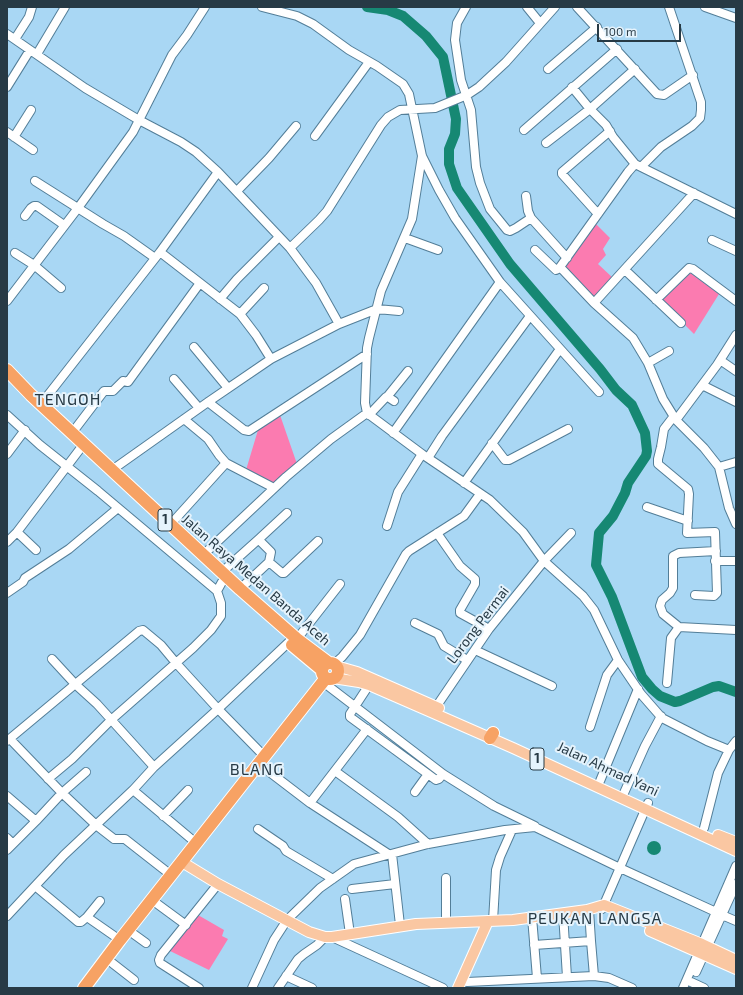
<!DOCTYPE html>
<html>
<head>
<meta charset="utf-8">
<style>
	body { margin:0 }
	#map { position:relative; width:743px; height:995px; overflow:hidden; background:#a9d7f4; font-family:"Exo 2",sans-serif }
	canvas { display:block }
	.frame { position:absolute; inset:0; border:8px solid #273a45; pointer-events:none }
	.scale { position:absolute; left:597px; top:24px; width:84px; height:18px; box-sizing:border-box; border:2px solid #273a45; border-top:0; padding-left:5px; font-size:12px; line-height:14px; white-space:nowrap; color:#273a45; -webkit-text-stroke:3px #e5f3fc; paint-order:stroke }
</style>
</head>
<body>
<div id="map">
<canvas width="743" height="995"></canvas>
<div class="frame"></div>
<div class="scale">100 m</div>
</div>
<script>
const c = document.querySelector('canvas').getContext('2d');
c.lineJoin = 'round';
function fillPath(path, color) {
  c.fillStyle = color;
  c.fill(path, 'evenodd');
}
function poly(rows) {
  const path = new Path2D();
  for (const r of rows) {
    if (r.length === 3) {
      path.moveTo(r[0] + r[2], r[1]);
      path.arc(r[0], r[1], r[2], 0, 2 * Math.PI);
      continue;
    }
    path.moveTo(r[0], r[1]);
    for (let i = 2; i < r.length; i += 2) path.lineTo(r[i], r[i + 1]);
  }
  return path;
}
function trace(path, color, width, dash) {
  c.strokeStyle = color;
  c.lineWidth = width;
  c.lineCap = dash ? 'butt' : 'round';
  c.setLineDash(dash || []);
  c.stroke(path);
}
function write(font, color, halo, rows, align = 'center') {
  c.font = font + ' "Exo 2",sans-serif';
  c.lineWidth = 4;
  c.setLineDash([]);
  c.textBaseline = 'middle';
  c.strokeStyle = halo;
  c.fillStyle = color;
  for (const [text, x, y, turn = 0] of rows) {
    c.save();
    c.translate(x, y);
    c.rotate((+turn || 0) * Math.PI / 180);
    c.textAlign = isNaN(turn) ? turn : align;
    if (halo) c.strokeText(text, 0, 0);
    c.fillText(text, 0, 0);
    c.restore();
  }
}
fillPath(poly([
	[596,224,610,238,603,249,606,255,598,264,613,278,595,300,564,268],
	[688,271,719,294,694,334,660,300],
	[280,415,297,464,275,484,246,470,258,430],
	[198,915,224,930,222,936,228,939,209,970,168,950]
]), '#fb7bb0');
fillPath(poly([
	[654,848,7]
]), '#168873');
trace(poly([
	[367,7,388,10,403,16,426,36,443,57,456,119,455,134,449,149,449,164,457,188,510,264,600,369,616,390,632,405,645,433,647,451,646,456,628,483,625,493,613,516,599,533,596,565,612,597,642,677,652,689,660,696,675,702,680,701,713,687,719,686,736,692]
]), '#168873', 10);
const minor = poly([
	[262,7,297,16,313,24,349,50,377,66,403,84,409,94,422,156,439,190,455,218,500,282],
	[466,7,457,23,455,40,461,80,471,110,476,167,480,183,490,209,507,230,510,231,516,228,531,218],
	[527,7,540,23],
	[577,7,657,94,664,95,693,75],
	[705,7,736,18],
	[7,34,85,88,139,120,181,142,196,152,218,172,290,248,316,283,339,324],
	[15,39,29,17,32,7],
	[37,54,65,7],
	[548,69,597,27],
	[7,87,30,50],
	[572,87,590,109,606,125,613,137,635,164],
	[524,130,617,49],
	[7,132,33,150],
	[315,136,369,62],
	[14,137,31,110],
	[546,143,590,109,635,69],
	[422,156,412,219,381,291,369,338,367,348,365,403,367,413,422,454,490,500,523,532,544,561,583,596,594,610,618,660,641,694,662,718,707,741,729,750],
	[641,167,661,147,692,126,700,118,701,110,701,102,669,7],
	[35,181,103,224,124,236,155,258],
	[237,191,269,158,296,126],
	[526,196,528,211,531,218,567,258],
	[598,214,562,174,562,172,610,131],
	[736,214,635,164,628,172,560,267,594,303,633,338,648,363,663,399,676,420,704,448,719,467,729,508,736,524],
	[25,216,31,208,34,206,37,206,64,225],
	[405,238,438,250],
	[712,240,736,251],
	[290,248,319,220,327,211,381,125,388,117,400,110,435,108,467,95,479,87,506,62,555,7],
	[535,250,556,270,558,269,560,267],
	[160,252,240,314,256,335,271,359],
	[15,253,34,265,61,288],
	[625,270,681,323],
	[220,299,237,279,279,237],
	[656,300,689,268,693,269,736,301],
	[7,301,78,208,133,132,172,55,187,35,205,7],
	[594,303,694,193],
	[240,314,264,288],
	[194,347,228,388],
	[720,360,736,371],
	[648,363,669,351],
	[174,379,199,408],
	[702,385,736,402],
	[387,397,408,371],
	[208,402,244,430,249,431,367,354],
	[41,404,160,252,218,172],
	[7,415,40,445,98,491,217,591],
	[369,415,386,397,388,397,394,401],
	[674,416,664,429,661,447,658,459,658,464,688,489,689,494,687,533,715,532,717,593,714,596,695,595],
	[184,419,208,439,219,455,226,463],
	[676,420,717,365,736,335],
	[72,433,104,391,113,391,123,381,128,382,200,283],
	[393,433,500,282,599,392],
	[492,443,505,460,509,460,568,429],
	[7,454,25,430],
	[428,458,442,436,530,316],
	[719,467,736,462],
	[112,470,208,402,271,359,339,324,377,309,399,311],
	[464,483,560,349],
	[647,507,688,521],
	[170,525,226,463,274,488],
	[387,526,398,492,422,454],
	[17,532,36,550],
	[437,533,460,566,475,579,475,584,460,610,460,613,489,629],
	[7,542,17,532,80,449],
	[716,551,679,553,673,556,673,588,670,593,662,600,660,606,663,614,679,627,736,630],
	[203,555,286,477,331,439,367,413],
	[715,561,736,561],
	[269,562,271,552,260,541,260,538,287,513],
	[222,572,260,538],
	[240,589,269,562,282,573,284,573,318,541],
	[7,593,23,582,25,578,69,549,118,508],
	[415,623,438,634,444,646,467,660],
	[297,639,340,584],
	[475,650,552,686],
	[52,659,75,684,97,704,154,767],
	[334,664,342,657,360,635,406,554,409,551,464,516,480,494],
	[323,682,443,774,494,806,535,826],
	[667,683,671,638,679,627],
	[369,685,350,714,350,717,436,780,439,779,443,774],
	[436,707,489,629,544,561,571,533],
	[590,727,607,675,618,660],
	[10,739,62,793,96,825,114,839,125,839,171,875],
	[7,741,139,631,143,630,161,645,176,663,218,709,265,757],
	[259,764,310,803,390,855],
	[335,771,398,817,428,844],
	[48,779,72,759,111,720,193,648,211,630,221,616,221,603,217,591,222,582,227,578],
	[600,781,638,689],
	[133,790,196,843],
	[415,792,428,774],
	[624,793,645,746,661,716],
	[7,796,36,821],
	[310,803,367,729],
	[163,816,188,790],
	[704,828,718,773,729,750,736,741],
	[258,829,283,846,286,851,333,879],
	[7,838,13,844],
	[7,850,36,821,62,793,86,772],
	[392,854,400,925],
	[35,886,78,922,81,922,87,917,120,940],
	[352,889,395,884],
	[345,899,350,934],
	[152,900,186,925],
	[602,909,648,803],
	[589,910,591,941],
	[563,913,567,977],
	[722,915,736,921],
	[7,916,64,855,133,790,154,767,218,709,289,642],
	[87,917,100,901],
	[532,917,537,978],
	[493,921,496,870,500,857,512,830],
	[446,922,446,878],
	[128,930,146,943],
	[332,937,443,988],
	[534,945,591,941,594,976],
	[107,959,134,980],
	[696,972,736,884],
	[286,976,312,988],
	[467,982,594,976,609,978,632,988],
	[691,982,704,988],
	[199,988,160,963,159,960,161,955,218,884],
	[252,988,274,940,287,920,320,888,354,864,428,844,505,830,535,827,620,868,716,912],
	[278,988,298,959,304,954,317,945,325,937],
	[683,988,736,866]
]);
const major = poly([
	[336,666,357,672,439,708],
	[333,678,359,682,369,685,431,712,513,748,736,851],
	[718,835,736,842],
	[182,862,218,884,309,932,325,937,332,937,416,924,513,920,587,910,604,905,702,944,736,960],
	[650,931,736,969],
	[458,988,488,921]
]);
const highway = poly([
	[7,370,31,395,240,589,297,639,329,663],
	[292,645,322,670],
	[330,671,8],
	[490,738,493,733],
	[84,988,120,940,326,678]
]);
trace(minor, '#537e98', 10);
trace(major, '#fff', 12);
trace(highway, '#fff', 14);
trace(minor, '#fff', 8);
trace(major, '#fac7a2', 10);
trace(highway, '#f7a264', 12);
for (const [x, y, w] of [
	[165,520,14],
	[537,759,14]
]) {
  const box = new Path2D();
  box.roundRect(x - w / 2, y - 11, w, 22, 3);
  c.fillStyle = '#e5f3fc';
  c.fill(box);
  trace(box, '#273a45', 1);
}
write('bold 13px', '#273a45', null, [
	["1",165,520],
	["1",537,759]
]);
write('14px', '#273a45', '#e5f3fc', [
	["Jalan Raya Medan Banda Aceh",256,580,41],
	["Lorong Permai",478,625,-53],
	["Jalan Ahmad Yani",608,769,25]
]);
c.letterSpacing = '1px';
write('16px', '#273a45', '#e5f3fc', [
	["TENGOH",68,400],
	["BLANG",257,770],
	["PEUKAN LANGSA",595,919]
]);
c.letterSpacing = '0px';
</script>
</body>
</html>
